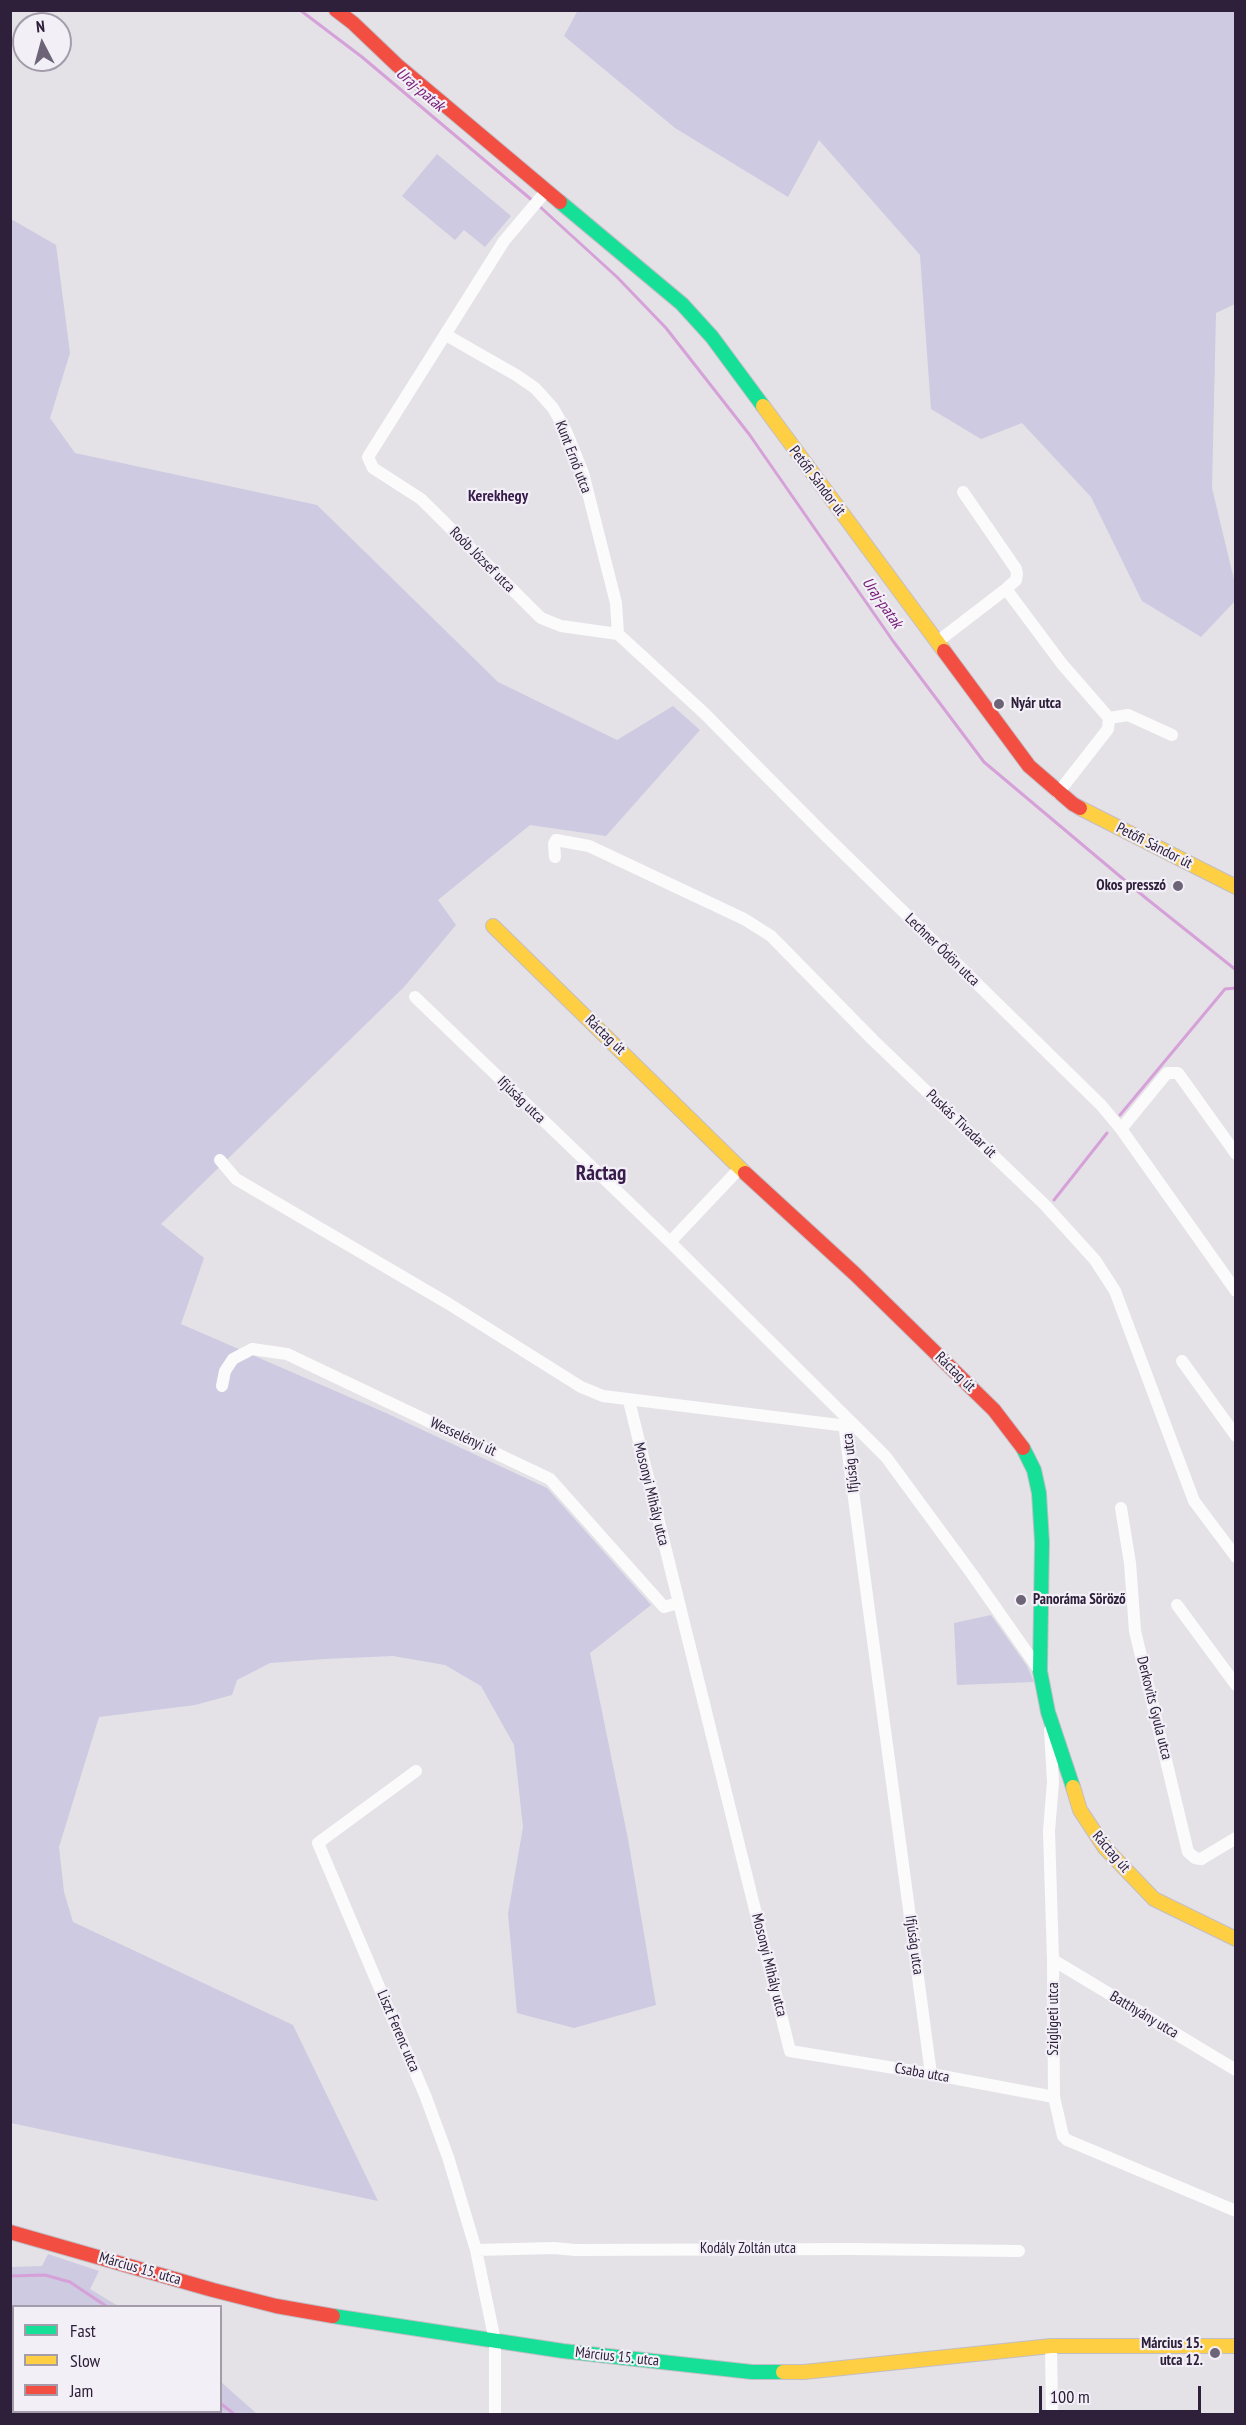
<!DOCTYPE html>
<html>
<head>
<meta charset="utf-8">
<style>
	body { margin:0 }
	#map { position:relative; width:1246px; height:2425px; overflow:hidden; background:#e4e2e7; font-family:"PT Sans Narrow",sans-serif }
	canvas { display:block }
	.frame { position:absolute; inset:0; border:12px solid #2e203a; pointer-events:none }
	.legend { position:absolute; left:12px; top:2305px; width:210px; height:108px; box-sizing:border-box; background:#f2eff7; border:2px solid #a49cab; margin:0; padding:8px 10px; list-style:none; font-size:18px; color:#2e203a }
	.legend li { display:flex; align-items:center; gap:12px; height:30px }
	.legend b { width:30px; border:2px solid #a49cab }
	.north { position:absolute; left:12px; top:12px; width:60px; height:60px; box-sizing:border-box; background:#f2eff7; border:2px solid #a49cab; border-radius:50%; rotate:354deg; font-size:16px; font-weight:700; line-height:24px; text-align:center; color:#2e203a }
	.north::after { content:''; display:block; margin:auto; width:21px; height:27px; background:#6e6477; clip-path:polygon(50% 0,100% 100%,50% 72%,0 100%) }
	.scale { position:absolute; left:1039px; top:2386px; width:162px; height:27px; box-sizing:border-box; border:3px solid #2e203a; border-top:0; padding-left:8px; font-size:18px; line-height:21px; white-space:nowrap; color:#2e203a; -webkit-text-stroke:4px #f2eff7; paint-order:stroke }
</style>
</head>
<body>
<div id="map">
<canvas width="1246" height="2425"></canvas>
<div class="frame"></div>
<ul class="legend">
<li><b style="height:8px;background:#16e098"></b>Fast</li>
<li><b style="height:8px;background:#ffcf43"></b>Slow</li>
<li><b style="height:8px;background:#f24e42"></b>Jam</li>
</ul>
<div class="north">N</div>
<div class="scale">100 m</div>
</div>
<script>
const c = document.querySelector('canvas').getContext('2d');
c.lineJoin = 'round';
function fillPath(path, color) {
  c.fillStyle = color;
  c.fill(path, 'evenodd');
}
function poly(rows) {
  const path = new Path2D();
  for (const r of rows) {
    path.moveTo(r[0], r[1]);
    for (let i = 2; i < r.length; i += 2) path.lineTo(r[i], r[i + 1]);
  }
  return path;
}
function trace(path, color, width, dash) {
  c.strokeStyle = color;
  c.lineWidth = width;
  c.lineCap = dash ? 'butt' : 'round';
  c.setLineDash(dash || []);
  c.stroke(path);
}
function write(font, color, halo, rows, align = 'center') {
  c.font = font + ' "PT Sans Narrow",sans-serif';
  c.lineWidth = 4.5;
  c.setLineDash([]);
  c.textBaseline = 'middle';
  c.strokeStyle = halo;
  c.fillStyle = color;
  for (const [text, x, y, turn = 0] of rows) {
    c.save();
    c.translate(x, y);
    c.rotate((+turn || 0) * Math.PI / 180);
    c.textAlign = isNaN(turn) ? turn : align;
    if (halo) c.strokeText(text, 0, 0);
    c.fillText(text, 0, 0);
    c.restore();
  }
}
fillPath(poly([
	[13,2305,19,2306,14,2306,14,2412,183,2412,187,2414,11,2414,10,2306]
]), '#d9d4df');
fillPath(poly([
	[578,10,1235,11,1235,304,1216,313,1212,488,1235,584,1235,601,1201,637,1142,601,1091,497,1022,423,981,439,931,409,920,255,819,140,788,197,675,128,564,36],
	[437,154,511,216,485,247,464,230,455,240,402,196],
	[11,219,56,245,70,353,50,418,75,453,317,505,498,682,617,740,673,706,700,730,606,836,530,825,438,900,456,925,404,987,161,1224,204,1258,181,1324,386,1413,547,1488,651,1605,590,1653,628,1839,656,2005,574,2028,517,2013,508,1914,523,1827,514,1745,481,1686,445,1665,393,1656,325,1659,270,1663,237,1680,232,1695,195,1705,99,1717,59,1847,64,1892,73,1922,293,2025,378,2201,11,2123],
	[991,1615,1027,1666,1034,1682,957,1685,954,1623],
	[48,2254,99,2271,90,2289,118,2306,11,2306,11,2267,42,2266],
	[221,2382,257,2414,187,2414,183,2412,220,2412]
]), '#cdcae1');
trace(poly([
	[300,10,362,57,533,201],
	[538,205,617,277,666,328,749,434,893,641,984,762,1147,899,1236,970],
	[1120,1115,1225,989,1236,988],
	[1054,1200,1107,1133],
	[10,2276,45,2275,70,2282,106,2306],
	[220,2403,234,2414]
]), '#d5a1d8', 3);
const fast = poly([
	[560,202,682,304,712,337,763,406],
	[1023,1448,1034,1470,1039,1493,1042,1542,1040,1671,1048,1712,1073,1787],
	[333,2316,563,2351,752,2372,783,2372]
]);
const slow = poly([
	[763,406,944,651],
	[1080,808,1236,887],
	[493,926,745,1173],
	[1073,1787,1080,1810,1105,1848,1154,1899,1236,1939],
	[783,2372,804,2372,1051,2346,1236,2346]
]);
const jam = poly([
	[336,10,353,23,397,65,560,202],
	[944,651,1029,766,1073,804,1080,808],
	[745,1173,855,1274,994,1410,1023,1448],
	[10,2232,213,2290,276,2306,333,2316]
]);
trace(fast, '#c2bec7', 16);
trace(slow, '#c2bec7', 16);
trace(jam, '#c2bec7', 16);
trace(poly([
	[547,190,504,241,368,457,373,468,421,499,541,618,561,626,618,634],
	[446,335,516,375,535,388,553,408,566,431,583,473,616,603,618,634],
	[1006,589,1062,664,1109,718,1108,729,1058,793],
	[618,634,704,713,823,833,1101,1105,1121,1129,1236,1291],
	[937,642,1006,589,1016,580,1017,574,1016,569,963,492],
	[1109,718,1128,715,1172,735],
	[555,857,554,844,556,840,589,846,744,919,771,936,873,1040,1045,1205,1095,1260,1115,1291,1194,1501,1236,1557],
	[415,997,670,1242,851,1422,845,1431,931,2074],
	[1121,1129,1167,1073,1178,1073,1236,1154],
	[220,1160,236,1179,449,1304,581,1387,603,1396,839,1425,851,1422,886,1457,972,1574,1040,1671],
	[670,1242,740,1168],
	[1182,1361,1236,1436],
	[222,1386,225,1371,233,1359,252,1349,287,1354,550,1479,664,1607,678,1603],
	[629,1401,790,2051,931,2074,1054,2097],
	[1121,1508,1130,1563,1135,1631,1188,1852,1195,1858,1201,1859,1236,1838],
	[1177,1605,1236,1685],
	[1050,1730,1053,1782,1049,1831,1053,1960,1054,2097,1063,2136,1067,2140,1236,2211],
	[416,1771,318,1843,425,2095,448,2157,476,2250,495,2341,495,2414],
	[1053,1960,1236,2070],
	[476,2250,554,2248,575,2250,851,2249,1019,2251],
	[1051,2346,1052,2414]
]), '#fbfbfb', 12);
trace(fast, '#16e098', 14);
trace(slow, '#ffcf43', 14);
trace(jam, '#f24e42', 14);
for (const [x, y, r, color] of [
	[999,704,6,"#6e6477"],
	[1178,886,6,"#6e6477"],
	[1021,1600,6,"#6e6477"],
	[1215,2353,6,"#6e6477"]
]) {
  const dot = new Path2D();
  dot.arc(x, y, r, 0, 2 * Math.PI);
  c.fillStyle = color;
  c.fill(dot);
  trace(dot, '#f2eff7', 2);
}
write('15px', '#2e203a', '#f2eff7', [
	["Kunt Ernő utca",573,457,69],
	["Petőfi Sándor út",817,481,53],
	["Roób József utca",482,560,45],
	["Petőfi Sándor út",1154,846,27],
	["Lechner Ödön utca",942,950,44],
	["Ráctag út",605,1035,44],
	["Ifjúság utca",521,1100,44],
	["Puskás Tivadar út",961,1124,44],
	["Ráctag út",955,1372,44],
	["Wesselényi út",463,1437,25],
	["Ifjúság utca",851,1463,-96],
	["Mosonyi Mihály utca",651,1494,76],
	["Derkovits Gyula utca",1154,1708,76],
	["Ráctag út",1111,1852,49],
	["Ifjúság utca",914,1945,82],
	["Mosonyi Mihály utca",769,1965,76],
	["Batthyány utca",1144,2015,31],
	["Szigligeti utca",1054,2019,-90],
	["Liszt Ferenc utca",398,2031,67],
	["Csaba utca",922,2073,10],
	["Kodály Zoltán utca",748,2249],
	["Március 15. utca",140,2269,16],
	["Március 15. utca",617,2357,6]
]);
write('bold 15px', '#2e203a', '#f2eff7', [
	["Nyár utca",1011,704],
	["Okos presszó",1166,886,"right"],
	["Panoráma Söröző",1033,1600],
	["Március 15.",1203,2344,"right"],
	["utca 12.",1203,2361,"right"]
], 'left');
write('italic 16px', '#751a76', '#f2eff7', [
	["Uraj-patak",420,90,40],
	["Uraj-patak",882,603,55]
]);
write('bold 16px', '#381c4c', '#f2eff7', [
	["Kerekhegy",498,496]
]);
write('bold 21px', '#381c4c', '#f2eff7', [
	["Ráctag",601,1174]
]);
</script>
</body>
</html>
